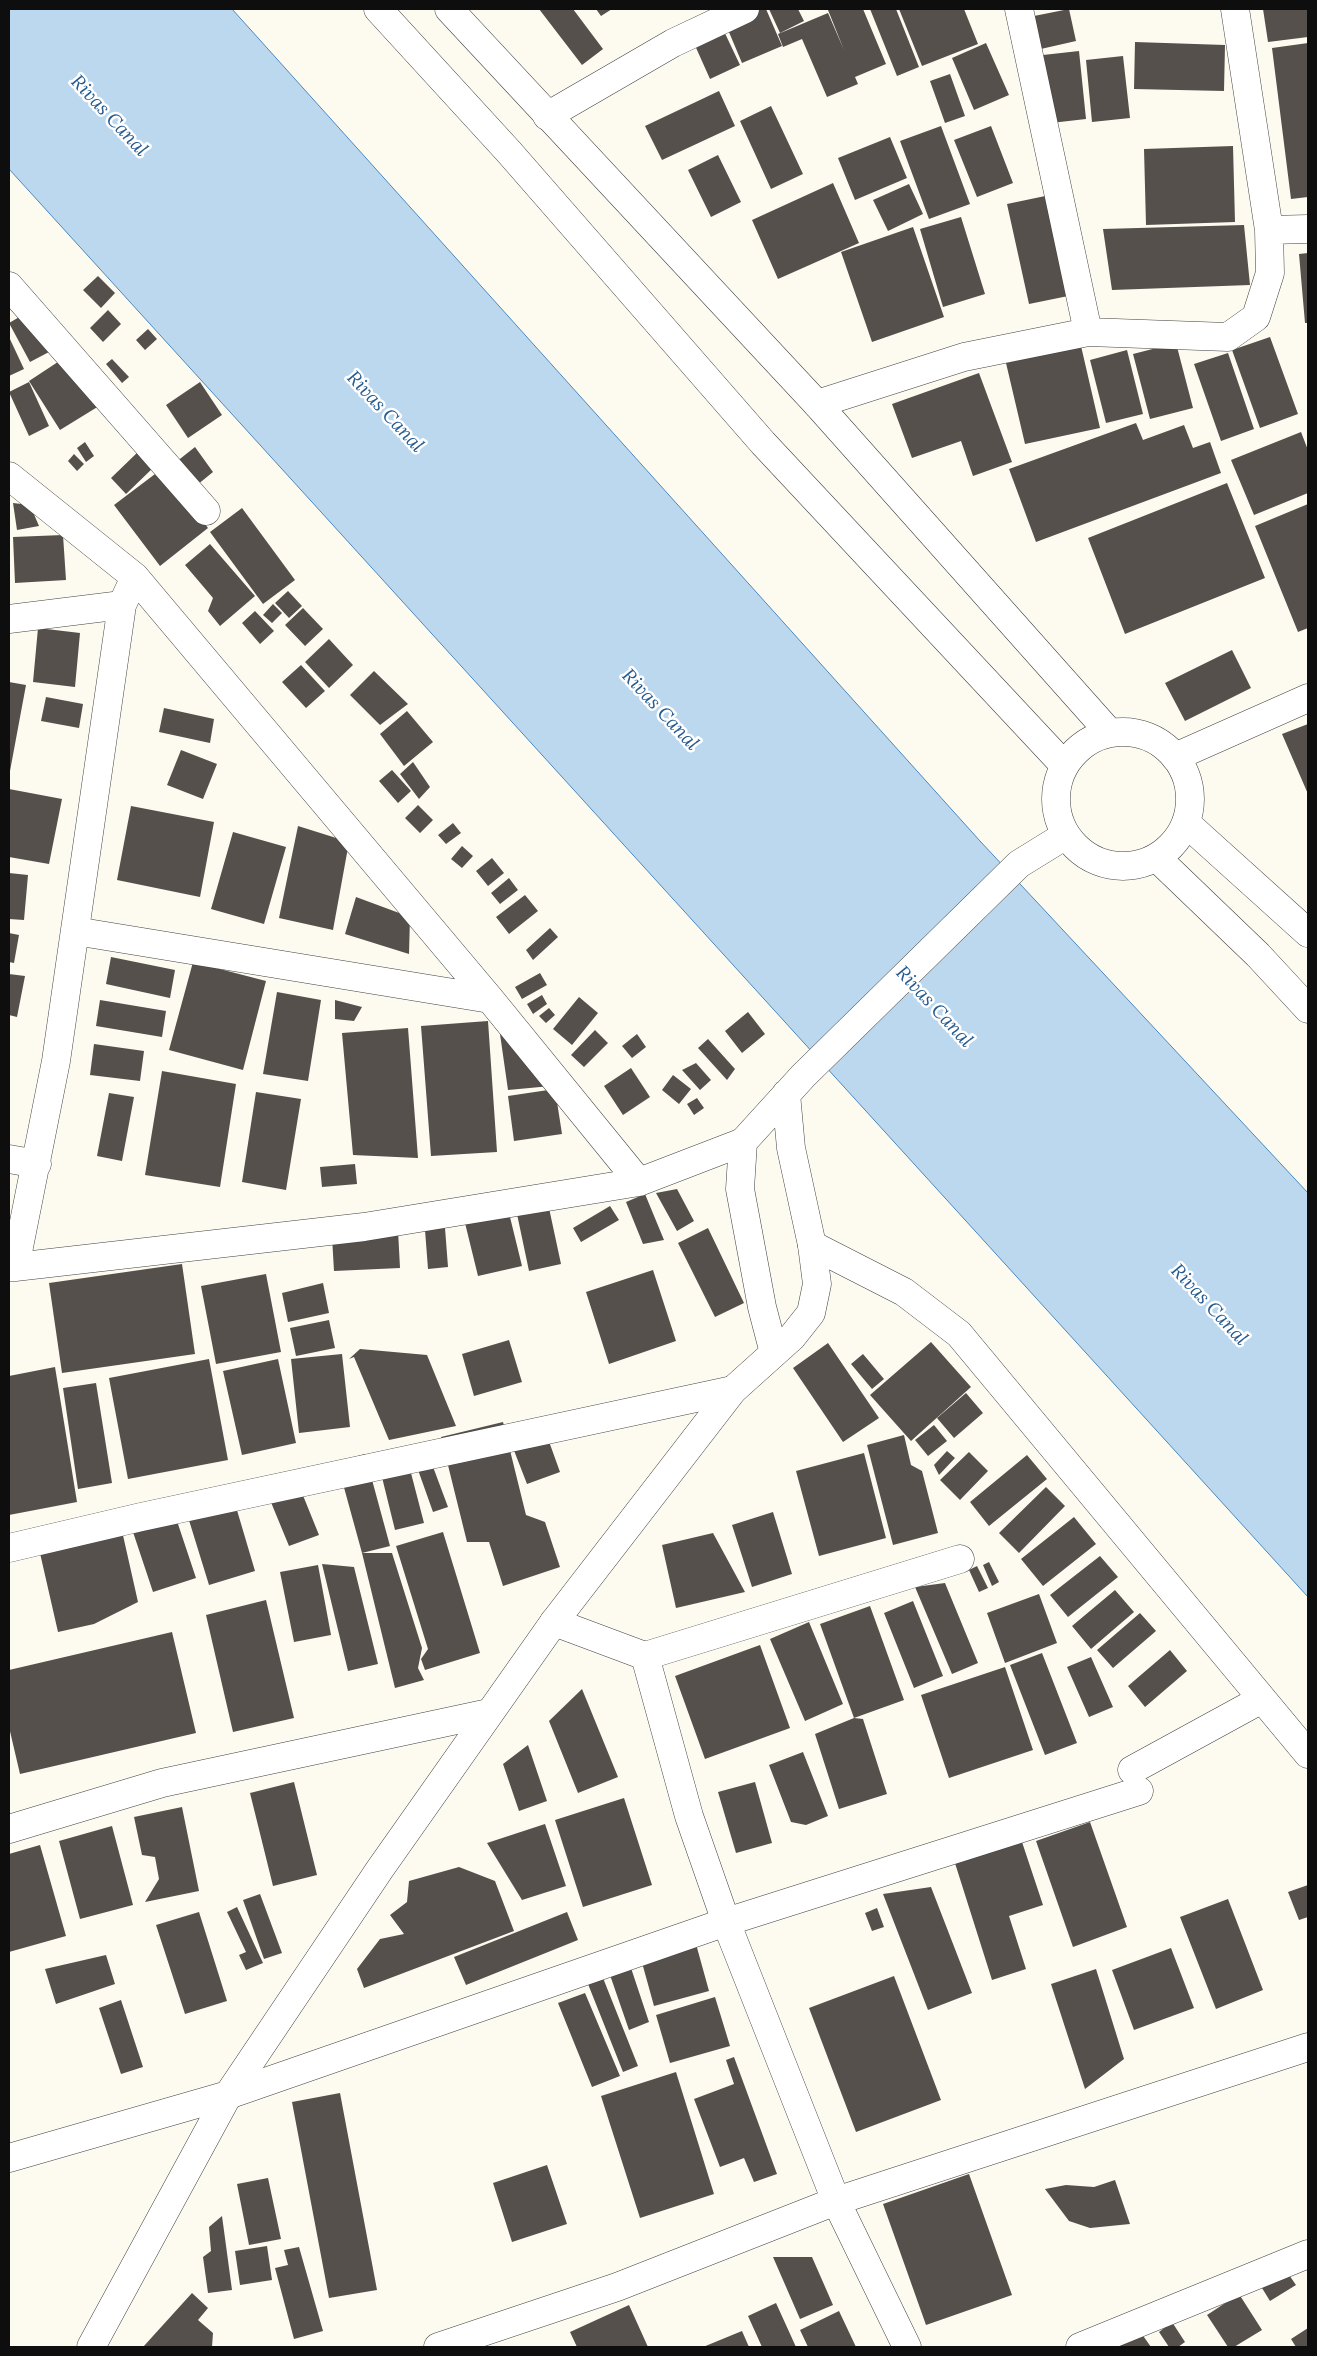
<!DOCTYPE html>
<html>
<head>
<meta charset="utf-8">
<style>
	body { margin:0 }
	#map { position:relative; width:1317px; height:2356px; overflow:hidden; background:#fdfbf0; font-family:Lora,serif }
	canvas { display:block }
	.frame { position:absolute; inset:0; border:10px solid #0e0e0e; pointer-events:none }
</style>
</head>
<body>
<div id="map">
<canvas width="1317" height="2356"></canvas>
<div class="frame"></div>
</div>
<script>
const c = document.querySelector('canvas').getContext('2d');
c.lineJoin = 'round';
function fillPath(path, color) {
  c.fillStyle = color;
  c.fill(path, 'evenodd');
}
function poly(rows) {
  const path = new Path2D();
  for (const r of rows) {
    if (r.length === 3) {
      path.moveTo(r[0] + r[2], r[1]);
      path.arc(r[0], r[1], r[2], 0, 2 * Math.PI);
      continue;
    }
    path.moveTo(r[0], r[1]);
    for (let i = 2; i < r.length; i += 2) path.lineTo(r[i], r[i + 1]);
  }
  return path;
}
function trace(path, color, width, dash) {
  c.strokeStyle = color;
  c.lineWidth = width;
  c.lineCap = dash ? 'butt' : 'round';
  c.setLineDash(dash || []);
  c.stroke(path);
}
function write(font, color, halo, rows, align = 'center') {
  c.font = font + ' Lora,serif';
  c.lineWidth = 5;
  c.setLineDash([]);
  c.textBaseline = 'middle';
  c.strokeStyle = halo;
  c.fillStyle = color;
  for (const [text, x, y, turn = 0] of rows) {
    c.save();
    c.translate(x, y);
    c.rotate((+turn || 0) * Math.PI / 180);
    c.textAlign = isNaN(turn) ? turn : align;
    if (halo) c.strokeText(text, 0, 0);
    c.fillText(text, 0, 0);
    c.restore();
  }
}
const water = poly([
	[9,9,232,9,980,841,1308,1193,1308,1597,9,169,9,9]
]);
fillPath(water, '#bbd8ee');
trace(water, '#4b88bc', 1);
fillPath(poly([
	[539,9,573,9,603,49,582,65],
	[596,9,612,9,601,16],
	[762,9,766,9,782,46,742,63,726,25],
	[769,9,798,9,804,21,780,33],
	[831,9,863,9,886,64,855,77,858,84,827,97,802,39,783,47,778,34,828,13,844,50,828,10],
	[870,9,896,9,919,67,897,76],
	[899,9,964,9,978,44,922,66],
	[1069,9,1076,41,1032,51,1024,18],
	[1263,9,1308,9,1308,37,1268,42],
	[722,27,740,65,710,79,693,41],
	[1135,42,1225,45,1224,91,1134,89],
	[986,43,1009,95,974,110,952,58],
	[1308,43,1308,197,1291,199,1272,48],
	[1079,51,1086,119,1051,123,1043,55],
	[1123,56,1130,118,1092,122,1086,60],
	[950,74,965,116,945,123,930,81],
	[719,91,735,126,662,160,645,126],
	[771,106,803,174,771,189,740,121],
	[941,126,970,204,929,219,900,141],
	[991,126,1013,183,977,197,954,140],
	[890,137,907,178,855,200,838,158],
	[1233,146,1235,222,1146,225,1144,149],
	[718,155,741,202,711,217,688,170],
	[833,183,859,243,778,279,752,220],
	[909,184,923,214,888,231,873,200],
	[1050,195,1073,295,1029,304,1007,204],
	[961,217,985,294,943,307,920,229],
	[1244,225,1250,285,1112,290,1103,229],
	[913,227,944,317,872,342,841,252],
	[1308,253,1308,323,1305,323,1299,254],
	[98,276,115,293,101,308,83,290],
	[108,310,121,324,103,342,90,328],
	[28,312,49,352,30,362,9,323],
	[148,329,157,339,145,350,136,340],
	[9,337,24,369,9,376],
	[1270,337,1298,414,1260,428,1232,350],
	[1176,343,1193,408,1150,419,1133,354],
	[1081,346,1100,428,1025,444,1006,363],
	[1127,350,1143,414,1106,423,1090,360],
	[1228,353,1254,429,1221,441,1194,364],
	[67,356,99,406,60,430,29,381],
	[112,359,129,377,122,383,106,364],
	[979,373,1012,462,973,476,961,441,912,458,892,404],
	[29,382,49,426,29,436,9,392],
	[200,382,222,415,188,438,166,405],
	[1136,423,1143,440,1184,425,1193,448,1210,442,1221,473,1036,542,1009,469],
	[1301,432,1308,450,1308,493,1254,515,1231,460],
	[85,442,94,456,86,462,77,448],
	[195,447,213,472,186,494,166,470],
	[140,450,155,466,126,494,111,478],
	[74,454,84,464,77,471,68,461],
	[163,468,208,528,160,566,114,505],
	[1227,483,1265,578,1125,634,1088,538],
	[13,503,30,505,39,526,17,530],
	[1308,504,1308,628,1298,632,1255,526],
	[242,508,295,580,263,604,210,532],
	[63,535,66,580,15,583,13,537],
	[210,544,255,596,220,626,208,611,213,598,185,565],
	[288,591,302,606,289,618,275,603],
	[273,604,282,613,272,623,263,615],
	[303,608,323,629,305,646,285,625],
	[255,611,274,631,260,644,242,623],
	[38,628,80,633,75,687,33,682],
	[329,639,353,665,329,688,305,662],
	[1232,650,1251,688,1185,721,1165,683],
	[301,665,325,691,306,708,282,682],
	[374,671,408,704,380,725,350,695],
	[9,682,26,685,10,771,9,771],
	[46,697,83,704,79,728,41,721],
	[164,708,214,719,210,743,159,732],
	[407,711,433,742,404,766,380,734],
	[1308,724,1308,794,1282,734],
	[181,750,217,764,203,799,167,785],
	[413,762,430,787,419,799,400,774],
	[392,770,411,791,398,803,379,781],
	[9,789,62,799,49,864,9,857],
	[418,805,433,820,420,833,405,818],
	[131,806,214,822,200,897,117,880],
	[453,823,461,833,446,844,438,835],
	[298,826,349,842,333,930,279,918],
	[233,832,286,847,264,924,211,909],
	[462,846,473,856,462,868,451,859],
	[492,858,504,873,488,886,476,871],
	[9,873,28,875,24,920,9,919],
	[509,878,518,890,500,904,491,893],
	[525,895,538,911,509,934,496,917],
	[356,897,410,917,409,954,345,934],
	[550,928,558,937,533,960,526,950],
	[9,933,19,935,14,963,9,962],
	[111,957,175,970,170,998,106,984],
	[193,962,266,981,243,1070,169,1050],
	[540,973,547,985,522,999,515,987],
	[9,974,25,976,17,1017,9,1015],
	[277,992,321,1000,308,1081,263,1074],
	[542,995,547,1004,533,1014,527,1004],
	[579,997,598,1013,572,1045,553,1029],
	[100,1000,166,1011,162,1037,96,1026],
	[335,1000,362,1007,354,1021,335,1019],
	[549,1008,555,1015,546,1023,539,1016],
	[748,1012,765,1034,742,1053,725,1031],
	[498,1020,551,1086,508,1090],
	[488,1021,497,1152,431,1156,421,1026],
	[408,1028,418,1158,353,1155,342,1033],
	[595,1030,608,1043,584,1067,571,1055],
	[637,1034,646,1047,632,1058,622,1046],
	[708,1039,735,1069,727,1080,698,1048],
	[94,1044,144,1051,140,1081,90,1075],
	[696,1063,711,1080,700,1090,682,1070],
	[631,1068,650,1097,623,1115,604,1086],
	[162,1071,236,1084,220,1187,145,1175],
	[673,1075,691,1089,679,1104,662,1090],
	[555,1089,562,1134,514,1141,508,1096],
	[256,1092,301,1099,286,1190,242,1182],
	[109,1093,134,1097,122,1161,97,1156],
	[697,1098,704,1108,694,1115,687,1104],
	[355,1164,357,1184,322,1187,320,1167],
	[677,1189,694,1221,677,1231,656,1193],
	[645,1194,664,1240,643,1244,626,1202],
	[610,1206,619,1220,581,1242,573,1228],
	[549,1208,561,1264,529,1271,517,1214],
	[509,1213,522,1266,478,1276,465,1223],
	[445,1228,448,1267,428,1269,425,1230],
	[708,1228,744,1303,715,1317,678,1243],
	[398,1230,400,1268,334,1271,332,1237],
	[182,1264,195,1354,62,1373,49,1283],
	[653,1270,676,1341,609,1364,586,1292],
	[266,1274,281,1352,216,1364,201,1286],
	[323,1283,329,1313,288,1322,282,1293],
	[329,1320,335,1348,296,1356,290,1328],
	[509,1340,522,1382,474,1396,462,1354],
	[931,1342,971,1387,911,1441,870,1395],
	[828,1343,879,1418,843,1442,793,1368],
	[360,1349,427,1355,456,1426,389,1440,354,1357,349,1359],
	[342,1354,350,1427,299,1433,291,1359],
	[863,1354,884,1379,872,1389,851,1364],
	[209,1359,228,1460,128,1479,109,1378],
	[278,1359,296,1443,242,1455,223,1371],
	[55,1367,77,1502,9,1515,9,1376],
	[96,1383,112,1483,78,1489,63,1388],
	[966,1393,983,1413,954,1438,937,1418],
	[503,1422,526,1515,545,1522,560,1567,503,1586,489,1542,467,1542,441,1437],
	[542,1422,560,1472,527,1484,508,1435],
	[934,1425,947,1441,928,1456,915,1440],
	[904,1435,911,1465,922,1471,938,1533,893,1545,867,1445],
	[426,1448,448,1507,433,1512,412,1453],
	[405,1450,424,1523,395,1530,377,1457],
	[947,1451,955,1458,939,1475,934,1465],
	[969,1452,988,1471,960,1500,940,1480],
	[864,1453,886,1538,819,1556,796,1471],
	[365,1454,390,1546,362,1553,337,1462],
	[1027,1455,1047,1479,989,1526,970,1502],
	[1046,1487,1065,1506,1019,1553,999,1533],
	[231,1490,255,1571,209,1585,184,1504],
	[302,1493,319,1535,289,1546,268,1495],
	[173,1509,196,1578,153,1592,130,1523],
	[773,1512,792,1574,752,1587,732,1525],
	[1074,1517,1096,1544,1043,1586,1021,1559],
	[120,1522,138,1602,94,1624,58,1632,37,1540],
	[443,1532,480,1653,425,1670,421,1659,428,1649,396,1546],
	[713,1533,745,1592,676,1608,662,1545],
	[362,1553,392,1553,422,1648,418,1668,424,1680,395,1688],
	[1100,1556,1118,1577,1068,1617,1050,1595],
	[989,1562,999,1582,992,1586,983,1565],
	[322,1564,354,1567,378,1664,348,1671],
	[318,1565,331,1635,294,1642,280,1572],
	[977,1566,988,1588,979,1592,969,1570],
	[945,1583,978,1663,952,1674,915,1587],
	[1115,1590,1134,1612,1091,1649,1072,1626],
	[1039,1594,1057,1643,1005,1663,987,1613],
	[266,1600,294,1718,233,1732,206,1615],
	[913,1601,943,1676,914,1688,884,1613],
	[870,1606,904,1700,854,1718,820,1624],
	[1140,1613,1156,1631,1113,1668,1097,1650],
	[809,1622,843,1704,805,1721,770,1639],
	[172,1632,196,1733,20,1774,9,1727,9,1670],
	[760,1645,790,1728,705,1759,675,1676],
	[1170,1650,1187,1671,1145,1707,1128,1686],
	[1042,1653,1077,1743,1045,1755,1010,1665],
	[1091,1657,1113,1707,1089,1717,1067,1667],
	[1005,1667,1033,1750,949,1778,921,1695],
	[582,1689,618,1777,578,1793,549,1721],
	[854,1718,863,1719,887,1794,839,1809,815,1734],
	[528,1745,547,1801,519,1811,503,1764],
	[803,1752,828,1816,806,1825,791,1822,769,1765],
	[294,1782,317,1875,273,1886,250,1793],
	[755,1782,772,1843,736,1853,718,1792],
	[624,1798,652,1885,583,1907,555,1820],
	[182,1807,199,1891,145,1902,159,1879,155,1857,142,1855,134,1817],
	[1090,1822,1127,1927,1073,1947,1036,1841],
	[545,1824,566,1886,522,1900,487,1843],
	[112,1826,133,1905,80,1919,59,1841],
	[1021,1839,1043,1905,1009,1916,1026,1969,992,1980,954,1860],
	[40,1845,66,1936,9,1952,9,1854],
	[459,1867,495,1881,514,1931,364,1988,357,1969,380,1939,404,1934,390,1915,407,1902,409,1881],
	[1308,1885,1308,1917,1299,1920,1288,1892],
	[931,1887,972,1993,928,2010,883,1894],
	[260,1894,282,1953,264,1959,243,1900],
	[1228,1899,1263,1990,1216,2009,1180,1917],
	[237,1907,263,1963,246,1970,239,1955,246,1952,227,1912],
	[877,1908,884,1927,872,1931,865,1913],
	[199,1912,227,2001,185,2014,156,1925],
	[567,1912,578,1940,466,1985,454,1957],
	[696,1944,709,1991,654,2006,641,1959],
	[1171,1948,1194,2008,1134,2030,1112,1970],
	[106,1955,115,1984,56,2004,45,1969],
	[631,1968,649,2022,629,2030,610,1975],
	[1096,1969,1124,2059,1085,2089,1051,1984],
	[894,1976,941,2100,856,2132,809,2008],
	[603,1978,638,2066,623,2072,588,1984],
	[585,1993,620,2076,592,2087,558,2003],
	[715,1997,730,2046,670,2063,656,2015],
	[121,2000,143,2067,121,2074,99,2008],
	[734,2057,777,2174,754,2182,744,2158,720,2167,694,2099,734,2084,726,2060],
	[676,2072,714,2194,640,2218,601,2096],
	[340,2093,377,2290,329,2298,292,2102],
	[547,2165,567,2224,512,2242,493,2183],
	[969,2174,1012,2295,926,2325,883,2204],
	[268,2178,281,2239,249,2245,237,2184],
	[1115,2180,1130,2224,1090,2228,1069,2221,1045,2189,1066,2185,1094,2187],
	[222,2216,232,2290,208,2293,203,2257,211,2251,209,2227],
	[267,2246,272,2280,240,2285,235,2251],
	[299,2247,323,2331,294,2339,275,2268,288,2265,284,2250],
	[773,2257,812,2257,833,2305,800,2319],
	[1287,2272,1296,2285,1270,2301,1262,2288],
	[192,2293,208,2308,198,2320,213,2333,212,2347,143,2347],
	[1239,2294,1262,2330,1234,2347,1228,2347,1207,2315],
	[776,2303,796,2347,762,2347,748,2316],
	[629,2305,648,2347,577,2347,570,2332],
	[839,2311,856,2347,808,2347,800,2330],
	[1172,2322,1185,2342,1178,2347,1169,2347,1159,2332],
	[1308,2328,1308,2347,1296,2347,1291,2339],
	[1139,2330,1151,2347,1114,2347],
	[742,2331,749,2347,703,2347]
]), '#55504b');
const minor = poly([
	[1019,9,1088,332],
	[547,116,673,43,745,9],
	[1269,230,1308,229],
	[9,286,206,511],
	[817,404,964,357,1088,332,1228,337,1256,317,1270,273,1269,230,1235,9],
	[9,476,135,577],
	[9,619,122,605],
	[1175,757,1308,698],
	[75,931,490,999],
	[9,1159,37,1164],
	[812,1245,904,1292,959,1334,1308,1754],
	[9,1267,15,1267,56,1061,122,605,135,577,490,999,639,1182,743,1142],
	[15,1267,364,1227,639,1182],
	[9,1548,141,1517,733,1390],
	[645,1656,960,1559],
	[1132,1770,1262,1699],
	[9,1829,162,1783,489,1713],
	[9,2158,228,2095,726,1922,1139,1791],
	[438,2347,617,2287,836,2201,726,1922,689,1816,645,1656,554,1622],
	[907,2347,836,2201,1308,2047],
	[1080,2347,1308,2254]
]);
const tertiary = poly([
	[378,9,509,152,763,443,1064,765],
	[449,9,817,404,1109,732],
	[1123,799,67],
	[1186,823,1308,933],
	[1157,858,1258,955,1308,1009],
	[774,1353,762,1307,740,1189,743,1142,803,1076,1019,864,1066,835],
	[91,2347,228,2095,380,1869,554,1622,733,1390,792,1337,811,1313,817,1284,812,1245,791,1148,786,1094]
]);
trace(minor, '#414141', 29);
trace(tertiary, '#414141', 29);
trace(minor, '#fff', 28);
trace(tertiary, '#fff', 28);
write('italic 19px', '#265b90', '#fff', [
	["Rivas Canal",109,116,47],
	["Rivas Canal",385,412,47],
	["Rivas Canal",660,710,47],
	["Rivas Canal",934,1007,47],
	["Rivas Canal",1209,1305,47]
]);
</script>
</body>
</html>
